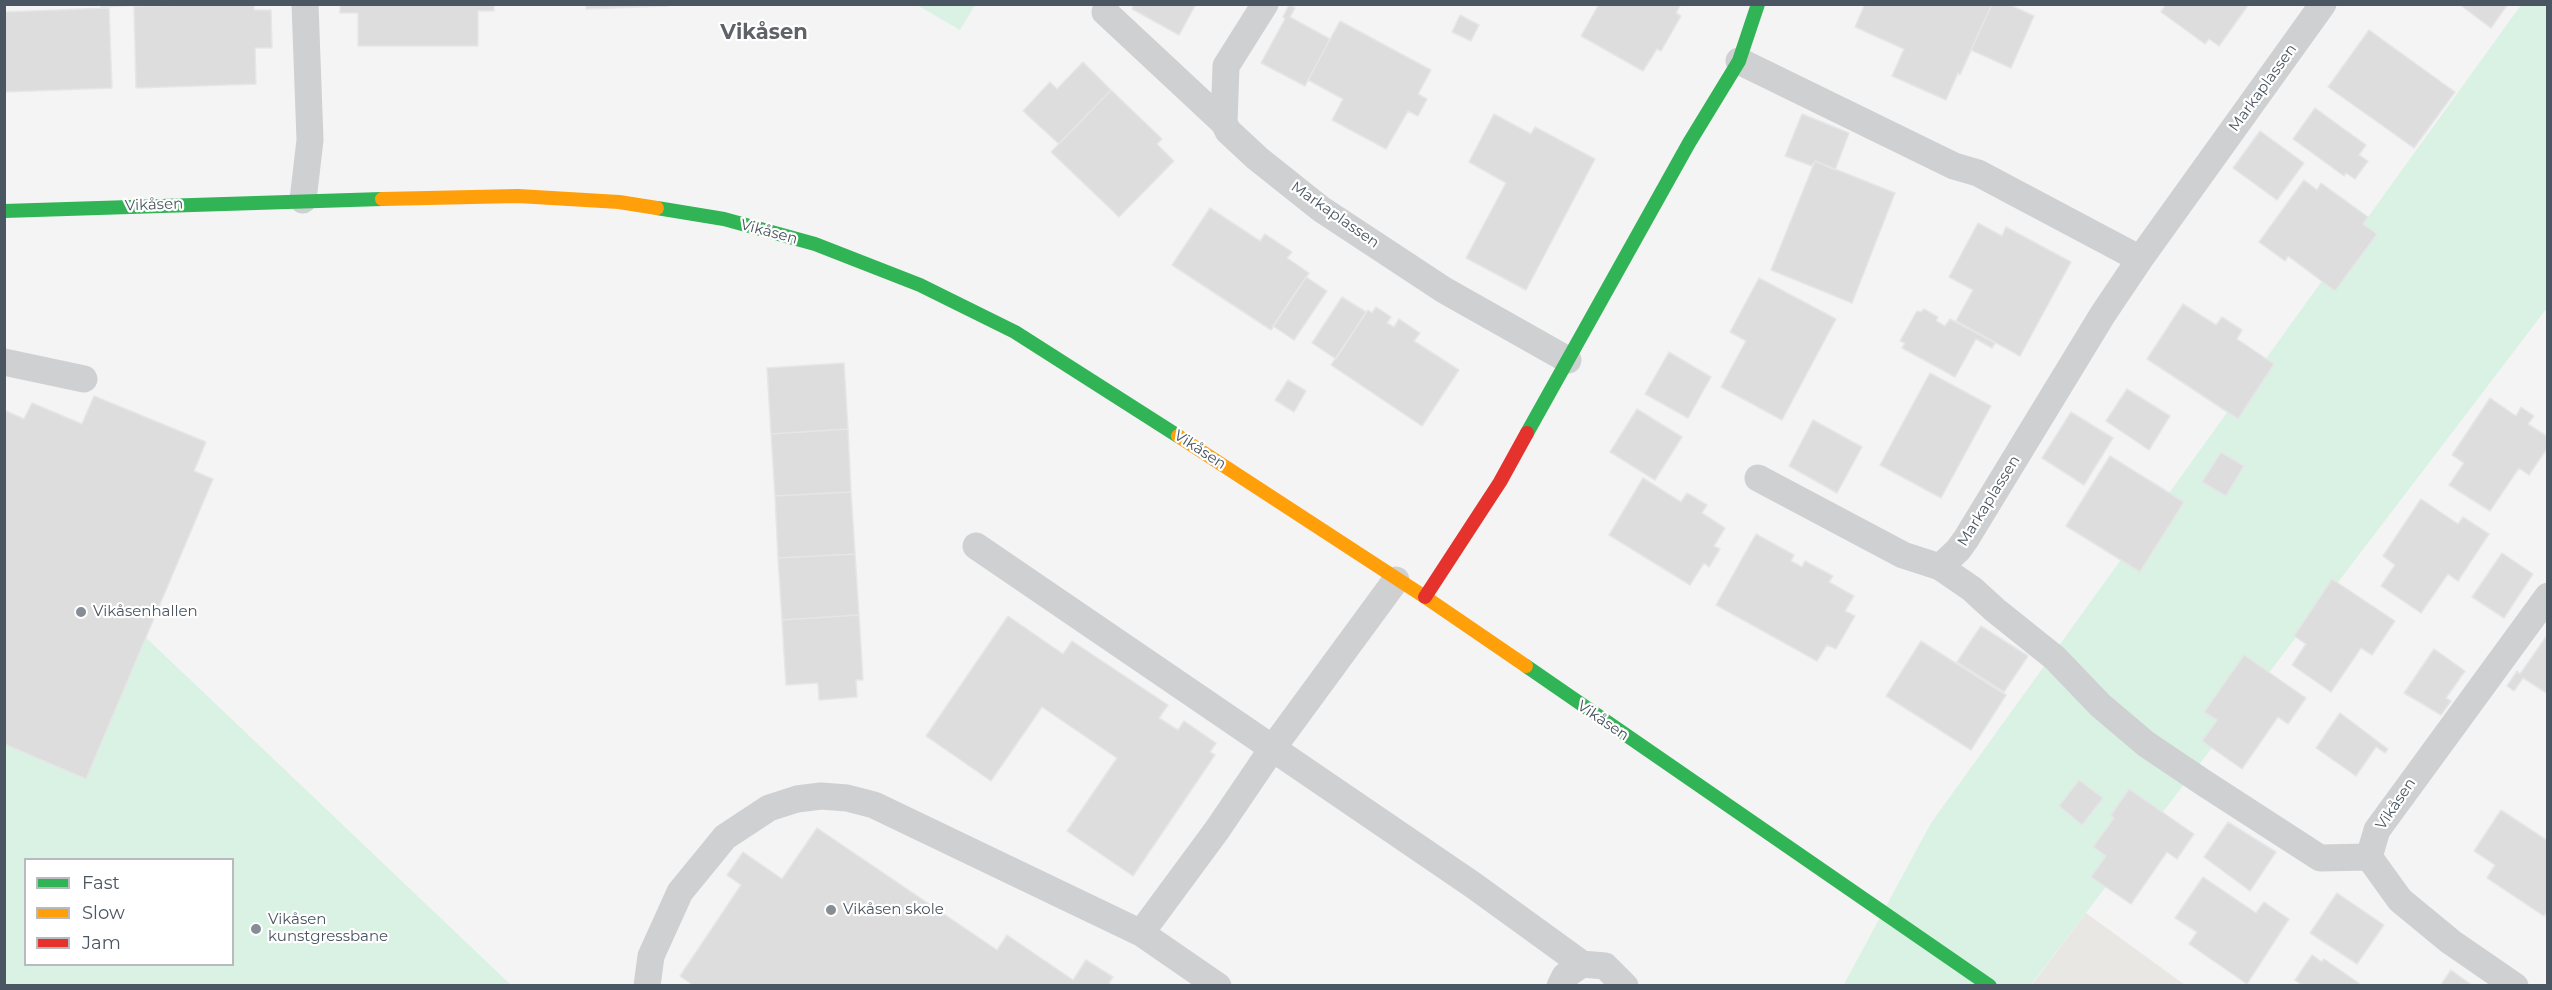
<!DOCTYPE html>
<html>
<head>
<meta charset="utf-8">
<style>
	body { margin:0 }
	#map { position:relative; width:2552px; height:990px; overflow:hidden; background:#f4f4f4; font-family:Montserrat,sans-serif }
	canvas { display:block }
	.frame { position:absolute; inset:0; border:6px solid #4a5661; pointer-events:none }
	.legend { position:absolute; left:24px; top:858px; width:210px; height:108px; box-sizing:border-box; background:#fff; border:2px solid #b7bbc0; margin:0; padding:8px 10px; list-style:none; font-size:18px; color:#4a5661 }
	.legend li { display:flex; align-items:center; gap:12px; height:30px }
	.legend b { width:30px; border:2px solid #b7bbc0 }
</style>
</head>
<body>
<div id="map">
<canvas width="2552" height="990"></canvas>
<div class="frame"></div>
<ul class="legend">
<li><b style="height:8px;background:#30b455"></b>Fast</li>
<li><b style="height:8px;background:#ff9f0a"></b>Slow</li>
<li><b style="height:8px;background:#e5322d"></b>Jam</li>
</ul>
</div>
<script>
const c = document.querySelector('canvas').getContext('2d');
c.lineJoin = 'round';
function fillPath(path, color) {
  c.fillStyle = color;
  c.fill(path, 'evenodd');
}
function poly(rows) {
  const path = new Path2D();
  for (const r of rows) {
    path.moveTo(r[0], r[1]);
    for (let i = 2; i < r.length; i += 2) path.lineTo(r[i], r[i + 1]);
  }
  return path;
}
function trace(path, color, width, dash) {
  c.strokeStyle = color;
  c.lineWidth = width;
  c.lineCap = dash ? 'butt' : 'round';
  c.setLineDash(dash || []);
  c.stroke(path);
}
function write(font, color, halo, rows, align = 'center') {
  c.font = font + ' Montserrat,sans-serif';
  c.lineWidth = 4.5;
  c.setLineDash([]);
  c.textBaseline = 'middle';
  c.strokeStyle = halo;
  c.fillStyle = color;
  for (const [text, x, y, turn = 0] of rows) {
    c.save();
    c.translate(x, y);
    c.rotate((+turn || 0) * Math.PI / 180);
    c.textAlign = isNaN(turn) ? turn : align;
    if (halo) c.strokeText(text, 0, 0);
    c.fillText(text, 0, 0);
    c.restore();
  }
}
fillPath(poly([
	[2086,913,2185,985,2031,986]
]), '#e8e7e3');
fillPath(poly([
	[917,5,975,5,960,30],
	[2521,5,2547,5,2547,308,2031,985,1843,986,1931,823],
	[36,533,511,985,5,986,5,535],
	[26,860,232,860,232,964,26,964]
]), '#d9f2e3');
const building = poly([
	[101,4,141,4,141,5,101,7,101,4],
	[254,4,254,10,271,10,272,48,255,48,256,84,136,88,134,6,254,4],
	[340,4,494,4,494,11,478,11,478,46,358,46,358,13,340,13,340,4],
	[586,4,668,4,668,6,586,9,586,4],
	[1134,4,1193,4,1195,6,1179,35,1132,9,1134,4],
	[1599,4,1681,4,1676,13,1681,16,1661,51,1657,49,1643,71,1581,36,1599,4],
	[1865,4,1992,4,1960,75,1958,73,1946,100,1892,76,1904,49,1855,27,1865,4],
	[1992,4,2008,4,2034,16,2011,68,1971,50,1992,4],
	[2166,4,2249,4,2219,46,2209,39,2205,44,2161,12,2166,4],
	[2459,4,2508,4,2491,28,2459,4],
	[1289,5,1295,8,1290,17,1330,39,1305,86,1261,63,1285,19,1283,17,1289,5],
	[109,8,112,88,4,92,4,12,109,8],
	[1460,15,1479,25,1471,41,1452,32,1460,15],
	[1340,21,1431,70,1418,94,1427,99,1418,116,1408,111,1386,149,1332,120,1343,99,1308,80,1340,21],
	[2369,30,2455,92,2414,148,2328,87,2369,30],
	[1083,62,1111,90,1059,144,1023,111,1050,82,1057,89,1083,62],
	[1111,90,1162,139,1157,144,1174,161,1119,217,1051,152,1111,90],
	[2315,108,2366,145,2359,155,2368,161,2355,179,2346,173,2344,176,2293,139,2315,108],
	[1494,114,1531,134,1535,127,1595,159,1526,290,1466,258,1506,183,1469,162,1494,114],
	[1802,114,1849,133,1835,170,1815,161,1812,166,1785,156,1802,114],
	[2260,131,2304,163,2277,200,2233,168,2260,131],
	[1815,161,1895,193,1852,303,1771,270,1815,161],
	[2304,180,2317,190,2321,183,2368,217,2363,224,2377,234,2335,291,2288,256,2285,261,2259,242,2304,180],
	[1210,208,1260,241,1265,234,1292,252,1287,258,1309,273,1271,330,1172,265,1210,208],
	[1978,223,2002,236,2006,227,2071,262,2020,356,1956,321,1973,290,1949,277,1978,223],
	[1306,277,1327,291,1294,340,1273,326,1306,277],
	[1759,278,1836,319,1782,420,1721,387,1746,341,1730,332,1759,278],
	[1342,297,1366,312,1336,359,1312,343,1342,297],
	[2183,304,2216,325,2222,317,2242,330,2237,339,2274,364,2238,419,2147,359,2183,304],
	[1376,307,1391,317,1387,323,1394,327,1399,319,1420,333,1414,341,1459,370,1422,426,1331,365,1368,310,1372,313,1376,307],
	[1924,309,1938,317,1936,321,1945,326,1950,319,1995,343,1992,348,1976,339,1955,377,1902,348,1905,343,1900,341,1917,311,1921,312,1924,309],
	[1669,352,1711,377,1688,418,1645,394,1669,352],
	[844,363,848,429,771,434,767,368,844,363],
	[1930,373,1991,406,1941,498,1880,465,1930,373],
	[1288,380,1306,391,1294,412,1275,400,1288,380],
	[2127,389,2170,416,2149,450,2106,421,2127,389],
	[94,396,206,442,194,471,213,479,86,779,4,744,4,410,24,419,32,403,82,424,94,396],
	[2490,398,2516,416,2521,407,2534,416,2528,424,2548,437,2548,447,2529,475,2519,468,2490,511,2449,485,2464,463,2452,455,2490,398],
	[1637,409,1682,437,1655,480,1610,452,1637,409],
	[2071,412,2113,438,2084,485,2042,458,2071,412],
	[1813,420,1862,447,1837,493,1789,466,1813,420],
	[848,429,851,492,775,496,771,434,848,429],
	[2221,452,2244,466,2226,496,2202,482,2221,452],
	[2110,456,2184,502,2140,572,2066,526,2110,456],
	[1643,478,1681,502,1687,493,1707,505,1702,513,1725,528,1714,546,1720,549,1709,567,1704,563,1690,585,1609,535,1643,478],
	[851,492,855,554,778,558,775,496,851,492],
	[2421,499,2458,524,2463,517,2489,534,2458,581,2448,574,2421,613,2381,586,2395,565,2383,556,2421,499],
	[1756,534,1794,555,1791,561,1802,567,1805,561,1833,576,1829,582,1854,596,1845,611,1855,616,1836,649,1827,645,1817,661,1716,605,1756,534],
	[2502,553,2533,574,2504,618,2472,597,2502,553],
	[855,554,859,615,782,620,778,558,855,554],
	[2332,579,2395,621,2372,655,2361,648,2331,692,2292,665,2306,644,2294,636,2332,579],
	[859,615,863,680,856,680,857,697,819,700,818,683,786,685,782,620,859,615],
	[1008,616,1063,654,1072,641,1168,705,1159,718,1178,730,1184,721,1216,743,1210,752,1215,755,1133,876,1067,831,1117,758,1042,707,991,781,926,736,1008,616],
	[1981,626,2028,656,2004,692,1957,662,1981,626],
	[2548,634,2548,694,2523,678,2514,691,2507,686,2517,671,2520,674,2548,634],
	[1921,641,2006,695,1971,750,1886,696,1921,641],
	[2434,649,2465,671,2446,698,2451,701,2441,715,2404,693,2434,649],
	[2244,655,2306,698,2288,724,2278,717,2242,769,2202,741,2217,720,2204,712,2244,655],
	[2340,713,2388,749,2385,753,2376,747,2356,776,2316,748,2340,713],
	[2079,780,2103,798,2082,825,2059,806,2079,780],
	[2129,789,2194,834,2177,859,2167,852,2131,904,2091,877,2106,856,2093,847,2114,818,2111,815,2129,789],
	[2501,810,2548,841,2548,910,2544,916,2487,878,2495,865,2474,851,2501,810],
	[2228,822,2276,852,2250,891,2204,857,2228,822],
	[817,828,997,950,1007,935,1073,980,1086,960,1113,977,1109,983,1113,986,694,986,680,976,741,885,727,875,743,852,782,879,817,828],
	[2203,877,2256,913,2264,902,2289,919,2247,984,2189,944,2197,932,2175,918,2203,877],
	[2337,893,2384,925,2357,964,2310,933,2337,893],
	[2312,955,2322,962,2324,959,2363,986,2303,986,2295,980,2312,955],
	[2451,970,2473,986,2440,986,2451,970]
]);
fillPath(building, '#ddddde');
trace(building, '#e5e6e7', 1.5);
trace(poly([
	[1265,4,1226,66,1224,123,1228,131,1257,158,1321,209,1444,290,1568,360],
	[1105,12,1224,123],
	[1739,61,1954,166,1978,173,2140,259],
	[303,200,310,140,305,4],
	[4,362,84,379],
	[1758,478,1903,555,1940,567,1958,550,1966,539,2103,314,2140,259,2323,4],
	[976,546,1473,885,1582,964,1605,966,1625,986],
	[1940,567,1972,589,1995,610,2055,658,2100,705,2146,744,2204,783,2320,858,2369,857],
	[1141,933,1217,830,1272,749,1396,580],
	[647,986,651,956,680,892,725,837,769,808,797,799,821,796,847,798,874,805,1141,933,1218,986],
	[1560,986,1565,976,1582,964],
	[2515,986,2451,942,2400,900,2369,857,2377,830,2548,596]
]), '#ced0d2', 27);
trace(poly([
	[657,208,724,219,815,244,920,285,1015,332,1178,436],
	[4,211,382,199],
	[1527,433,1689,143,1739,61,1758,4],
	[1526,666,1990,986]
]), '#30b455', 14);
trace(poly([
	[382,199,518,196,619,202,657,208],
	[1178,436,1425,597,1526,666]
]), '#ff9f0a', 14);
trace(poly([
	[1425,597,1500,482,1527,433]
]), '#e5322d', 14);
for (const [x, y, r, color] of [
	[81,612,6,"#868d94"],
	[831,910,6,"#868d94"],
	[256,929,6,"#868d94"]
]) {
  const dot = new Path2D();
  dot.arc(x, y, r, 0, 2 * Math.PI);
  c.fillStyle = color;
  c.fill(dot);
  trace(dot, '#fff', 2);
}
write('15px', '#4a5661', '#fff', [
	["Markaplassen",2263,88,-54],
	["Vikåsen",154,205,-2],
	["Markaplassen",1335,215,35],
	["Vikåsen",769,232,15],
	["Vikåsen",1200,450,33],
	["Markaplassen",1989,501,-58],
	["Vikåsen",1603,721,34],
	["Vikåsen",2396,804,-56]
]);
write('15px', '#4a5661', '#fff', [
	["Vikåsenhallen",93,612],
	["Vikåsen skole",843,910],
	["Vikåsen",268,920],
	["kunstgressbane",268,937]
], 'left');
write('bold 21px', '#5f6368', '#fff', [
	["Vikåsen",764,33]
]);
</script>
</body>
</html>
